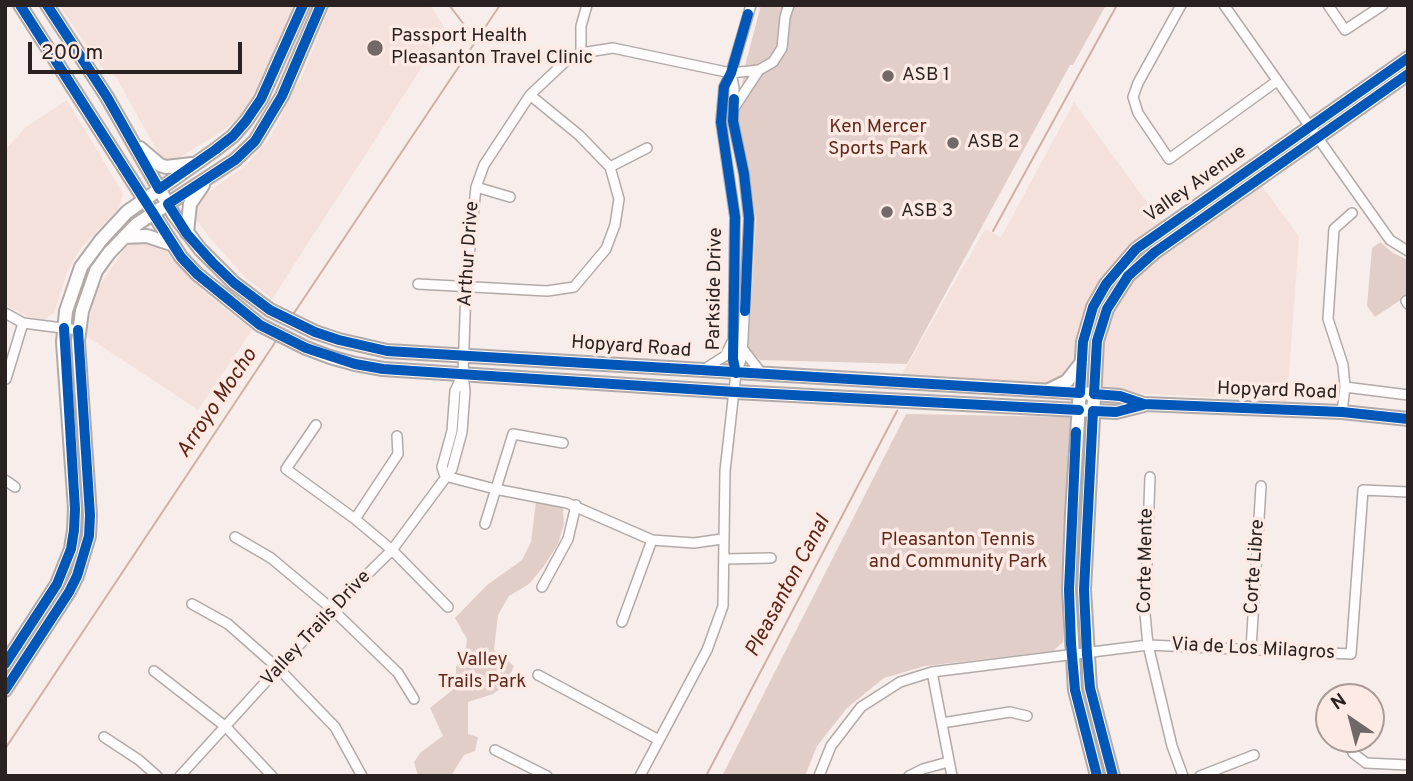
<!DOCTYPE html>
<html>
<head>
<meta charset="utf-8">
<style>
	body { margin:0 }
	#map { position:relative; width:1413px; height:781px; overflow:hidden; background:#f7eeeb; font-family:Overpass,sans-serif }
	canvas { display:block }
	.frame { position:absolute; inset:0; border:7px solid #292220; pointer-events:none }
	.north { position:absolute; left:1315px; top:683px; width:70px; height:70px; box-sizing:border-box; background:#fdeae5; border:2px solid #a89a96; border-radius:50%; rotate:325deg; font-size:19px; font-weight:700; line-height:28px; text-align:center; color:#292220 }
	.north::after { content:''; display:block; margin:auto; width:24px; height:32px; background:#716967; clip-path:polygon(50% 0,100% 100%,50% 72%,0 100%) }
	.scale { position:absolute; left:28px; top:42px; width:214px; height:32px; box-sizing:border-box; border:4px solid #292220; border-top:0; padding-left:9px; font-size:21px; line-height:24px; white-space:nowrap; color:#292220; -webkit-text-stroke:5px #fdeae5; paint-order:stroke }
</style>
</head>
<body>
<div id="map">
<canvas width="1413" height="781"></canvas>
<div class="frame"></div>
<div class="north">N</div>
<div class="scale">200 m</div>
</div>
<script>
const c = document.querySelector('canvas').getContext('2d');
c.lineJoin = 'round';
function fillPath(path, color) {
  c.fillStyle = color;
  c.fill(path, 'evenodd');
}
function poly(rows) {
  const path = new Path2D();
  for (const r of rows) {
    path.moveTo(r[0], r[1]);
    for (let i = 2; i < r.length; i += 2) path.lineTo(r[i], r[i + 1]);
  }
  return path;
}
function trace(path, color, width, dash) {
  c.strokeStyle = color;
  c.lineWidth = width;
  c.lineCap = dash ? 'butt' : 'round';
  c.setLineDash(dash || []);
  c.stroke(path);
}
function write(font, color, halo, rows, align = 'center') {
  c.font = font + ' Overpass,sans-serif';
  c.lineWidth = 7;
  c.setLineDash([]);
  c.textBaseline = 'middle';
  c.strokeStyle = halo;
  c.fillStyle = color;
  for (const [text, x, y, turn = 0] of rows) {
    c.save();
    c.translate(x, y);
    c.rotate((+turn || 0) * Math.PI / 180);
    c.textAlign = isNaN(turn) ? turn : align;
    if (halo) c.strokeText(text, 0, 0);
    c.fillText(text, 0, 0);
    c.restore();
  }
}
fillPath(poly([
	[59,5,296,5,251,104,235,121,221,132,175,160,169,161,160,156,116,77,102,68],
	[330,5,430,5,446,30,272,299,244,276,210,238,192,214,197,200,246,165,267,141,276,127,295,86,301,79],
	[67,100,123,194,119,208,81,248,68,270,54,313,43,320,28,317,5,305,5,150,26,127],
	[1074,102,1162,223,1116,261,1101,282,1077,390,901,376,985,229,1001,237],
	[1260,183,1299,237,1287,401,1097,391,1101,342,1114,305,1132,276],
	[139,238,161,245,204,292,252,330,198,410,86,336,92,308,99,287,124,249]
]), '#f4e1db');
fillPath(poly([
	[761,5,1106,5,1073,65,1070,65,907,364,760,360,748,349,756,219,737,117,746,62],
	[1380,242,1393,253,1408,260,1408,295,1375,317,1367,306,1372,248],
	[906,414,1072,417,1063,642,1053,651,925,666,884,678,847,708,817,746,805,776,722,776],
	[536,501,558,505,563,508,564,524,558,544,544,566,529,584,509,596,498,615,494,650,514,666,506,684,493,694,468,702,468,734,478,737,475,751,464,755,451,776,418,776,414,762,421,752,443,736,430,708,456,687,456,667,466,647,467,639,455,618,487,585,522,560,531,542]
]), '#e2cec8');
trace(poly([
	[449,5,476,40],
	[993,231,1117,5],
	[292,316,500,5],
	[5,749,278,338],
	[706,776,897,411]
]), '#d0afa6', 2);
const minor = poly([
	[1181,5,1138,83,1133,97,1138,113,1169,159,1277,81],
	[1224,5,1390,240,1408,251],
	[1328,5,1345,30,1383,5],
	[581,53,581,26,587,5],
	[734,108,759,70],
	[610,167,647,148],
	[476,187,510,197],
	[418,284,547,291,574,287,606,249,615,225,619,199,610,167,579,135,530,95],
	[1408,300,1406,301,1408,304],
	[5,313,23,323,78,330],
	[742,348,762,374],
	[703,370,725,356,732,342],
	[736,371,733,359,735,217,721,122,724,87,731,73,751,5],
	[6,379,23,323],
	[1345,387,1408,395],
	[1342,412,1345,387,1343,365,1328,319,1334,229,1352,213],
	[316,425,286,469,355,519,392,550,448,607],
	[445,476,495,489,567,503,652,540,694,543,722,539],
	[445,476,442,467,452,431,455,391,462,376],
	[1150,477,1145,614,1148,645,1172,746,1183,776],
	[5,480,15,487],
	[355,519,398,454,397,436],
	[485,524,513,434,563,443],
	[235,537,271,558,332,609,398,673,414,699],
	[725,559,771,558],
	[542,587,568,539,576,505],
	[192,604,228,624,279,669,335,727,362,776],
	[622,622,652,540],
	[1251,649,1261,486],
	[154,671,226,727,272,776],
	[932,672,952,776],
	[538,675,659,740],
	[942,723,1010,712,1027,716],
	[104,737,139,760,157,776],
	[495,750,547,776],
	[1353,753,1366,763,1408,765],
	[180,776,332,609,392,550,452,469,462,432,465,391,463,375,466,287,476,187,484,165,530,95,567,60,581,53,613,48,731,73,759,70,773,62,782,48,785,17,789,5],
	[640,776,707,650,723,606,725,471,736,373,742,357,749,219,744,174,733,121,734,88,731,73],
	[819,776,831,746,861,707,900,682,932,672,1148,645,1351,654,1363,490,1408,492],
	[909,776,923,769,948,762],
	[1200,776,1254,755]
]);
const major = poly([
	[20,5,181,257,197,274,260,325,306,348,330,357,355,364,383,369,735,392,1116,412,1144,405],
	[47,5,107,97,174,215,200,249,234,283,270,310,315,332,339,340,387,351,1053,391,1120,396,1144,404,1342,412,1408,419],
	[140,148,160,165,166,167,192,164],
	[187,233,190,204,203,185],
	[124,237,147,236,171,244],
	[1049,390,1067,381,1082,362],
	[5,664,57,584,71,549,74,530,75,509,63,342,66,311,81,267,101,240,127,212,215,150,233,136,246,121,261,99,303,5],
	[5,690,69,592,77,576,89,536,90,515,78,341,82,311,96,271,109,253,137,224,235,160,255,141,282,96,321,5],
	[1097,776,1075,690,1069,590,1072,513,1083,342,1093,307,1106,284,1136,249,1408,58],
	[1113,776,1090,688,1084,590,1097,341,1107,309,1128,276,1155,252,1408,74]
]);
trace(minor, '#b2aaa8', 12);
trace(major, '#b2aaa8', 16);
trace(minor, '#fefcfc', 9);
trace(major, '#fefcfc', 12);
trace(poly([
	[20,5,181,257,197,274,260,325,306,348,355,364,383,369,735,392,1079,410],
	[47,5,107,97,159,189,215,150,233,136,246,121,261,99,303,5],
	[321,5,282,96,255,141,235,160,168,204,187,234,213,263,234,283,270,310,315,332,339,340,387,351,1080,393,1083,342,1093,307,1106,284,1136,249,1408,58],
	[1408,74,1155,252,1128,276,1107,309,1097,341,1094,394,1120,396,1144,404,1342,412,1408,419],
	[734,99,733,121,744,174,749,218,745,311],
	[736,373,733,359,735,217,721,122,724,87,731,73,748,14],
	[1076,432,1069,590,1071,644,1075,690,1097,776],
	[5,664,57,584,71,549,74,530,75,509,64,328],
	[5,690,69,592,77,576,89,536,90,515,78,330],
	[1113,776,1090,688,1087,654,1084,590,1093,411,1116,412,1143,405]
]), '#0057b8', 10);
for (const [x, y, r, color] of [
	[375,48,9,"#716967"],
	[888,76,7,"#716967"],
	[953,143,7,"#716967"],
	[887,212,7,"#716967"]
]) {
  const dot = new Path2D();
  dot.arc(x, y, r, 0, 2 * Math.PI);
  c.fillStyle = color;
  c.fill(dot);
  trace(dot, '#fdeae5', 2.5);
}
write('19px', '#292220', '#fdeae5', [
	["Passport Health",391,37],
	["Pleasanton Travel Clinic",391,59],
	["ASB 1",902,76],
	["ASB 2",967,143],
	["ASB 3",901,212]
], 'left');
write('19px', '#61291a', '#fdeae5', [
	["Ken Mercer",878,128],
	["Sports Park",878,150],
	["Pleasanton Tennis",958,541],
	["and Community Park",958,563],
	["Valley",482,661],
	["Trails Park",482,683]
]);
write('19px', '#292220', '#fdeae5', [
	["Valley Avenue",1196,185,-35],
	["Arthur Drive",470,254,-86],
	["Parkside Drive",716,289,-89],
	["Hopyard Road",631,348,4],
	["Hopyard Road",1277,392,2],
	["Corte Mente",1147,561,-89],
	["Corte Libre",1256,567,-86],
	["Valley Trails Drive",317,629,-47],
	["Via de Los Milagros",1253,650,3]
]);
write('italic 21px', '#5b2415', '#fdeae5', [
	["Arroyo Mocho",218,404,-56],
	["Pleasanton Canal",789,587,-62]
]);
</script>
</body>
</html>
